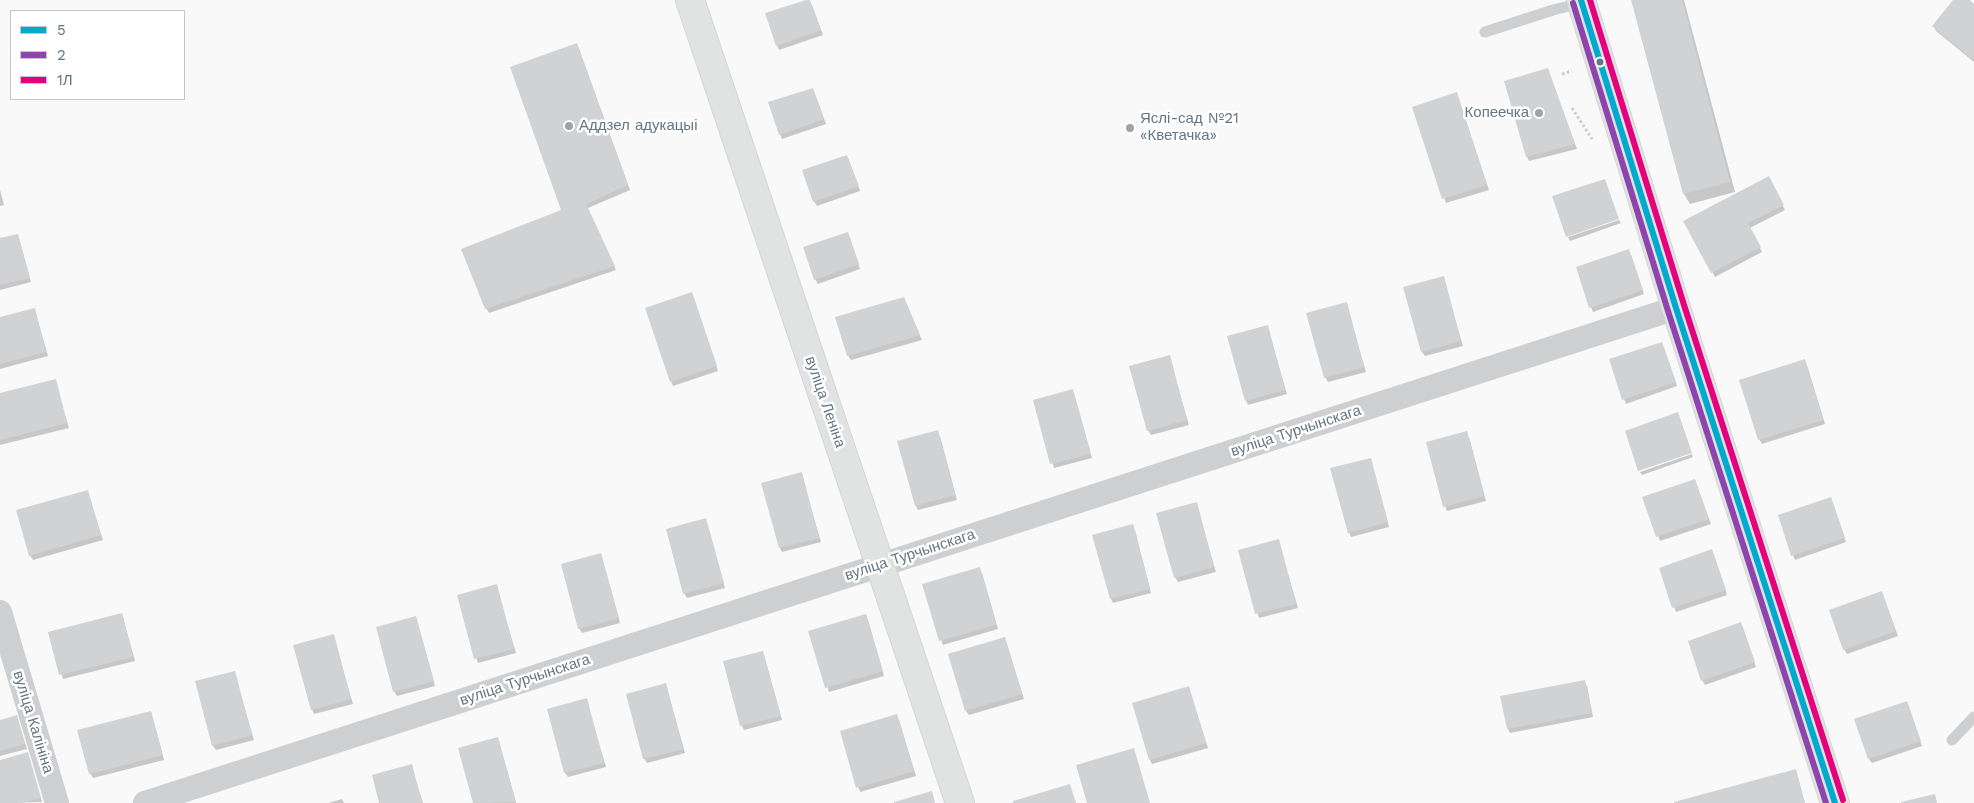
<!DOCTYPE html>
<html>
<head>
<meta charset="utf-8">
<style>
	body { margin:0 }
	#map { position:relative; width:1974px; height:803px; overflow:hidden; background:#f9f9f9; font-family:"Work Sans",sans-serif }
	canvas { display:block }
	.legend { position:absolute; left:10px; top:10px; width:175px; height:90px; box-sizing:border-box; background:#fff; border:1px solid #c1c8cd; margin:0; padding:6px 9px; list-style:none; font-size:15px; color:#657683 }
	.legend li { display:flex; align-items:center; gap:10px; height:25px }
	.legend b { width:25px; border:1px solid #c1c8cd }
</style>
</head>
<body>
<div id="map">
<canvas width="1974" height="803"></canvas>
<ul class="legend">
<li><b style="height:6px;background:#00a9ce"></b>5</li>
<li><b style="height:6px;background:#8e44ad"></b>2</li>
<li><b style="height:6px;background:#e5007d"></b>1Л</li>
</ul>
</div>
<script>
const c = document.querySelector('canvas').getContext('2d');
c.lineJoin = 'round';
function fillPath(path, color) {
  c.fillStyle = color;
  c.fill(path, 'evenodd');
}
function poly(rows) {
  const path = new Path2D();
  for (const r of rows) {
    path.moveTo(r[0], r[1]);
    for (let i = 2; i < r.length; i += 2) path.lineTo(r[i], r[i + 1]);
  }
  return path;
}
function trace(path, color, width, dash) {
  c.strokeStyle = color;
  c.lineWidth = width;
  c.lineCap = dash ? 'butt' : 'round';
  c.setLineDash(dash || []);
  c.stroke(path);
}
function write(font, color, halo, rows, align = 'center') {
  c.font = font + ' "Work Sans",sans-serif';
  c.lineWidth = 5;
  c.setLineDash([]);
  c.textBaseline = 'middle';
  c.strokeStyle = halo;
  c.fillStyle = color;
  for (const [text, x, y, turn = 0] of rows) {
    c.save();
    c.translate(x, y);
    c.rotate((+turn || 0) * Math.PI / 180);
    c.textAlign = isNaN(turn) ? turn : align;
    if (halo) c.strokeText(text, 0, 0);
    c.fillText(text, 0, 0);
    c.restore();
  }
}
fillPath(poly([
	[1633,0,1684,0,1735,192,1690,204,1684,194],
	[1955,0,1968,0,1974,5,1974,62,1936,31,1934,27],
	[812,5,823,35,779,50,777,45],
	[579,49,630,190,588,208,616,270,489,313,486,308,563,211],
	[1548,70,1577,149,1529,161,1527,157],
	[815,94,826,124,782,139,780,134],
	[1457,94,1489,190,1446,203,1414,108],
	[849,161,860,191,817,206,814,201],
	[1768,178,1785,210,1750,228,1762,252,1715,277,1685,221],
	[0,190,4,205,0,206],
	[1619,220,1621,223,1570,241,1568,237],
	[18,235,31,282,0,290,0,240],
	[850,238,860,269,818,284,815,279],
	[1631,255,1644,294,1593,312,1591,307],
	[1443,278,1463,346,1425,356,1422,352],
	[694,298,718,371,673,386,671,381],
	[906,303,922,340,851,360,848,355],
	[1346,304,1366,372,1328,382,1325,377],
	[36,314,48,356,0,369,0,318],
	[1267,326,1287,394,1248,405,1246,400],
	[1664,348,1677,386,1626,404,1624,399],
	[1169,357,1189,425,1151,435,1148,430],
	[1807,365,1825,424,1762,444,1759,439],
	[55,381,69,428,0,445,0,395],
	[1073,391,1092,458,1054,468,1034,400],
	[940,436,957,500,918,510,916,506],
	[1469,437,1486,501,1447,511,1445,506],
	[1692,454,1693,457,1642,475,1640,472],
	[1370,459,1389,527,1351,537,1349,532],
	[801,474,821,542,782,552,780,548],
	[1695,481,1711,524,1660,541,1644,498],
	[87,491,103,540,33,560,30,555],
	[1833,503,1846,542,1795,560,1793,555],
	[1196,504,1216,572,1178,582,1175,577],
	[705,520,725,588,687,598,684,593],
	[1135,530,1151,593,1113,603,1111,599],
	[1278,540,1298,608,1259,618,1240,550],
	[601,554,620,623,582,633,579,628],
	[1714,555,1727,595,1676,612,1660,568],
	[982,573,998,629,943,645,923,585],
	[496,586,516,653,478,663,458,596],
	[1882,593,1898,636,1847,654,1844,649],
	[122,614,135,661,63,679,50,632],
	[416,618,435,686,397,696,394,691],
	[868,620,884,676,829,692,810,632],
	[1743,628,1756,667,1705,685,1702,680],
	[333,636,353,704,314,714,312,709],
	[1005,638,1024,699,969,715,966,711],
	[763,652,782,720,744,730,742,726],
	[234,672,254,740,216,750,213,746],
	[1584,681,1587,686,1593,717,1510,733,1508,729,1502,697],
	[666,685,685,753,647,763,644,758],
	[1189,688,1208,748,1152,764,1150,760],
	[586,699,606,767,568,777,565,773],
	[1907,702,1922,746,1872,763,1869,759],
	[151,712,164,760,93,778,90,773],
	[16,716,27,749,0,756,0,721],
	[899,720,916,776,860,792,841,732],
	[498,739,516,803,474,803,459,749],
	[27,754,42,802,0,803,0,761],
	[411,765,423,803,380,803],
	[342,799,344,803,328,803]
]), '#0003');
fillPath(poly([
	[806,0,810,0,821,30,776,46,765,13],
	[1631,0,1682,0,1730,182,1683,194],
	[1953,0,1970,0,1974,4,1974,56,1972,59,1932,26],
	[577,43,628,185,586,204,615,266,485,309,461,249,561,210,510,67],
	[1548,68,1575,144,1526,157,1504,81],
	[813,88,824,119,779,135,768,102],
	[1457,92,1487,185,1442,199,1412,107],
	[847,155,859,186,813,202,802,170],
	[1769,176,1784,205,1748,223,1761,247,1711,273,1683,221],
	[1605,179,1619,219,1566,237,1552,196],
	[848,232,859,264,814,280,803,247],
	[18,234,30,278,0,285,0,238],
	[1629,249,1643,290,1589,308,1576,267],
	[1444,276,1461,341,1421,352,1403,287],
	[692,292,717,366,670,382,645,308],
	[904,297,920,335,847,356,835,317],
	[1347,302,1364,367,1324,378,1306,313],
	[35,308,46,352,0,364,0,317],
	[1268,325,1285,390,1245,401,1227,336],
	[1662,342,1676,382,1622,400,1609,359],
	[1170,355,1187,420,1147,431,1129,366],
	[1805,359,1823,420,1758,440,1739,380],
	[56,379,67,423,0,440,0,393],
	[1073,389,1091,454,1050,464,1033,400],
	[1678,412,1692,453,1638,471,1625,431],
	[938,430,955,495,915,506,897,441],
	[1467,431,1484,496,1443,507,1426,442],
	[1371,458,1388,522,1348,533,1330,468],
	[802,472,819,538,779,548,761,483],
	[1695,479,1709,519,1656,537,1642,497],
	[88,490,101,535,29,556,16,510],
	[1831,497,1845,538,1791,556,1778,515],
	[1197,502,1214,567,1174,578,1156,513],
	[706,518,724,583,683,594,666,529],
	[1133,524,1150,589,1110,599,1092,535],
	[1279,539,1296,604,1255,614,1238,550],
	[1712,549,1726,590,1672,608,1659,568],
	[601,553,619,618,578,629,561,564],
	[980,567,996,625,939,641,922,584],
	[497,584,514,649,474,659,457,595],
	[1882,591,1896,631,1843,650,1829,610],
	[122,613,133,657,59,675,48,632],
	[866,614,883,671,825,688,808,631],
	[416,616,434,681,393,692,376,627],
	[1741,622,1755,662,1701,681,1688,641],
	[334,634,351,699,311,710,293,645],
	[1005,637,1022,694,965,711,948,654],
	[763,651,781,716,740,726,723,661],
	[235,671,252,735,212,746,195,681],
	[1585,680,1592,713,1507,729,1500,696],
	[666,683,683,749,643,759,626,694],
	[1189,686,1206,743,1149,760,1132,703],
	[587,698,604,763,564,773,547,709],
	[1907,701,1921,741,1868,759,1854,719],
	[151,711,163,755,89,774,77,730],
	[897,714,914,771,856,788,840,731],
	[17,715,25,744,0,751,0,720],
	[498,737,516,802,473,803,458,748],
	[1134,748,1150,803,1087,803,1076,765],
	[28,752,41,798,22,803,0,803,0,760],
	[412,764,422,803,379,803,372,775],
	[1796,769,1805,803,1674,803,1674,802],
	[1070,784,1076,803,1013,803,1013,801],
	[932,791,935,803,894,803,894,802],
	[1935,794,1937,803,1901,803,1901,802]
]), '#d0d2d3');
const secondary = poly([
	[690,0,960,803],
	[1581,0,1676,308,1835,803]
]);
trace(secondary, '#d5d6d7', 30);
trace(poly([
	[1562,74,1572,71],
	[1572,108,1592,139]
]), '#cbcccd', 3, [2.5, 2.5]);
trace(poly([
	[1485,32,1553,10,1582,3],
	[1952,740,1974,717]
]), '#cecfd0', 11);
trace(poly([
	[0,612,57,803],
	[145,803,1676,308]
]), '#cecfd0', 24);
trace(secondary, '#e1e2e2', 28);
trace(poly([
	[1581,0,1676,308,1835,803]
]), '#00a9ce', 6);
trace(poly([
	[1573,3,1668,311,1826,803]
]), '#8e44ad', 6);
trace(poly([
	[1590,0,1684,305,1843,800]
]), '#e5007d', 6);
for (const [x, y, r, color] of [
	[1600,62,4.5,"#657683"],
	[1539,113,5,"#99a4ac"],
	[569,126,5,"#99a4ac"],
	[1130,128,5,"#99a4ac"]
]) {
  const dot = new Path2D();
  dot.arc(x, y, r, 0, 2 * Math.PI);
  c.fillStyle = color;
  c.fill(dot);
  trace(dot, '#fff', 2);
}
write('15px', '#657683', '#fff', [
	["Копеечка",1529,113,"right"],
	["Яслі-сад №21",1140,119],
	["«Кветачка»",1140,136],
	["Аддзел адукацыі",579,126]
], 'left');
write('15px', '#657683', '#fff', [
	["вуліца Леніна",825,402,71],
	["вуліца Турчынскага",1296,431,-18],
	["вуліца Турчынскага",910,555,-18],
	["вуліца Турчынскага",525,680,-18],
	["вуліца Калініна",33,722,73]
]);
</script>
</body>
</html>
